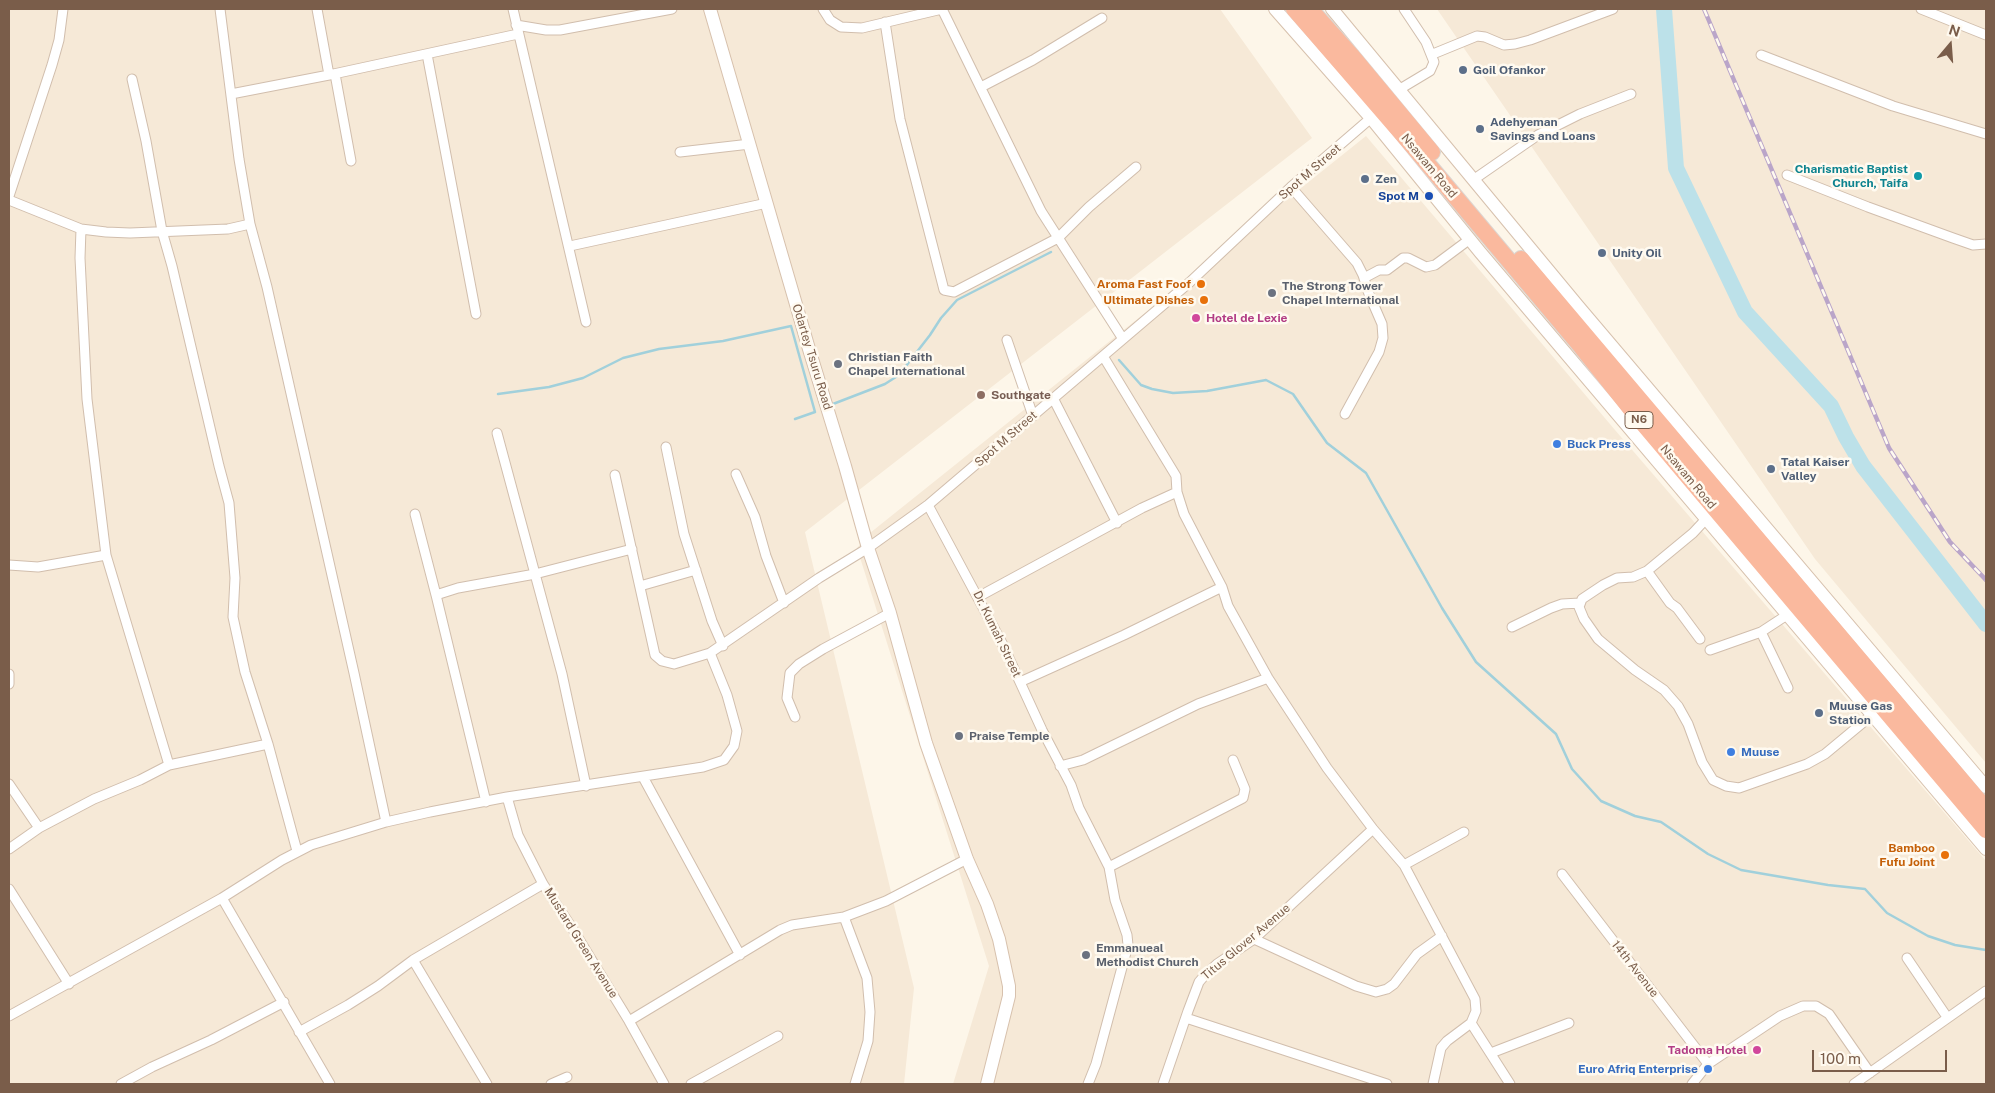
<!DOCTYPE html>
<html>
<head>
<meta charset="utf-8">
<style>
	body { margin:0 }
	#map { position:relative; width:1995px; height:1093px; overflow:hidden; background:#fdf6e9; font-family:"Public Sans",sans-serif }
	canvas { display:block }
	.frame { position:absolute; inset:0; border:10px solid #7a5d4a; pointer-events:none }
	.north { position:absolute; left:1925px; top:20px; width:50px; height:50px; -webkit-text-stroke:4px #fffaf0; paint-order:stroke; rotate:18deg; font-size:14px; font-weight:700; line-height:20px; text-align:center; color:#7a5d4a }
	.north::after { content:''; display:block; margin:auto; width:18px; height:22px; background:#7a5d4a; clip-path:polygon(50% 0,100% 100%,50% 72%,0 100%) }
	.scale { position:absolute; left:1812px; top:1050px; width:135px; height:22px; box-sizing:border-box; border:2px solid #7a5d4a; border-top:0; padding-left:6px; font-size:15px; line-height:18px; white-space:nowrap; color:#7a5d4a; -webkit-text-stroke:4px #fffaf0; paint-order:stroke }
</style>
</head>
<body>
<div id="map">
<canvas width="1995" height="1093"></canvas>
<div class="frame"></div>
<div class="north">N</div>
<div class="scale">100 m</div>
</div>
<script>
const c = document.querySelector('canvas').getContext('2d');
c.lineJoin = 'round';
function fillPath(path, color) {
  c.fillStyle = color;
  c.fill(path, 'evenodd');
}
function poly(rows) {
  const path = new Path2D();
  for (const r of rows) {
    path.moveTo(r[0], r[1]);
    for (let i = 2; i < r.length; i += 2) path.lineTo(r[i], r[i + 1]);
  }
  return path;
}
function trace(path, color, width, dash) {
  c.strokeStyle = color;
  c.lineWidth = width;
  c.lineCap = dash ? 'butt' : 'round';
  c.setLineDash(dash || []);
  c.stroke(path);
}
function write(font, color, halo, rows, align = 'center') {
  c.font = font + ' "Public Sans",sans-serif';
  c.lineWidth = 5;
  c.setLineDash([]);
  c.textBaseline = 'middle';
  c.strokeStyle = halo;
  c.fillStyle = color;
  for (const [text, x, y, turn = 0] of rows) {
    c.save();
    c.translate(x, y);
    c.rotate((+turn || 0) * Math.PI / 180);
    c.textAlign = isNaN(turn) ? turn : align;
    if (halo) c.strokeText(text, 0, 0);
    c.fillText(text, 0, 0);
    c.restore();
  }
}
fillPath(poly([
	[9,9,1220,9,1312,138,805,532,914,988,904,1084,9,1084],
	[1437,9,1986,9,1986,763,1815,559],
	[1366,136,1615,430,1986,861,1986,1084,953,1084,989,966,857,548,870,533]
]), '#f6e9d7');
trace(poly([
	[1119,360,1141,385,1152,389,1173,393,1207,391,1266,380,1293,394,1327,443,1366,473,1442,608,1476,662,1556,734,1572,769,1601,801,1635,816,1661,822,1708,854,1741,870,1828,885,1865,889,1887,913,1928,936,1955,945,1986,950],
	[498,394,549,387,583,378,623,358,659,349,723,341,791,326,815,412,795,419],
	[833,404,885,384,899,375,930,335,941,318,957,300,1051,252]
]), '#a1d0db', 2.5);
trace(poly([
	[1664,9,1676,168,1745,312,1831,406,1846,437,1863,466,1986,624]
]), '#bce1e9', 16);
const street = poly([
	[220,9,239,159,250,224,267,287,354,673,386,822],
	[317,9,329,75],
	[513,9,586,322],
	[823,9,830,20,841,27,862,28,942,9],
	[942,9,1041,211,1123,339],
	[1921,9,1986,35],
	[885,22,900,119,944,290,954,292,1058,238,1089,207,1136,167],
	[516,25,546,30,560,30,672,9],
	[427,54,476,314],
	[1433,54,1477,36,1485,37,1504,45,1515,44,1530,40,1613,9],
	[1761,55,1893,106,1986,134],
	[335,74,351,161],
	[132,79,146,141,162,231,172,266,219,466,229,503,235,578,233,617,245,672,268,744,297,851],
	[981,87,1033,60,1102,18],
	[1400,89,1430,71,1434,62,1426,42,1404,9],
	[231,94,329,75,518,34],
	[680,152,750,144],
	[1787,175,1868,207,1953,238,1973,245,1986,244],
	[1473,180,1538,135,1580,114,1631,94],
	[1291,187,1357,263,1363,275,1369,294,1382,324,1383,338,1379,352,1345,414],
	[9,196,52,65,59,40,63,9],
	[9,200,81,229,80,258,87,399,106,555,169,765],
	[81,229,106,232,130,233,228,229,250,224],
	[570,246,767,203],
	[1364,278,1379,270,1387,270,1403,258,1408,258,1426,267,1435,265,1470,239],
	[1007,340,1033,416],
	[1103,356,1176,476,1177,492],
	[1053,398,1117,523],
	[497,433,562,674,586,786],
	[666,447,684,534,712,621,723,646],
	[736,474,755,517,766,556,784,603],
	[615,475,655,655,662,661,674,664,710,653,819,578,868,548,928,505,1190,282,1291,187,1371,118],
	[928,505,1002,643,1042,730,1071,785,1079,808,1109,867,1115,900,1127,935,1128,945,1096,1064,1088,1084],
	[415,514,436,595],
	[1706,519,1693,533,1647,571,1633,577,1617,578,1603,585,1582,599,1579,607,1584,619,1598,639,1635,670,1664,690,1678,706,1688,724,1702,762,1713,780,1726,786,1739,788,1807,764,1825,754,1872,715],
	[9,565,38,567,106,555],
	[1647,571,1670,603,1677,608,1700,639],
	[640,586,696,570],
	[978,597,1142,508,1177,492,1184,514,1222,587,1228,606,1268,678,1327,768,1373,829,1404,865,1475,999,1476,1011,1471,1023,1447,1041,1441,1048,1433,1084],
	[1512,627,1551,608,1562,604,1580,603],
	[1761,632,1788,688],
	[1710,650,1761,632,1787,615],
	[1020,682,1124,635,1222,587],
	[9,684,9,674],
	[795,717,787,698,790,673,799,664,823,649,890,613],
	[1060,766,1083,760,1198,704,1268,678],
	[643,777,740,955],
	[9,784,39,828],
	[507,797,518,835,543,884,574,931,629,1021,664,1084],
	[486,802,436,595,458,588,535,574,632,549],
	[9,849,39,828,94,799,140,780,169,765,268,744],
	[1404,865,1464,832],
	[1109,867,1243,798,1245,789,1233,760],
	[1562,874,1708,1064],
	[9,889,69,984],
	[222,898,330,1084],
	[844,917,867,978,870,1012,868,1041,855,1084],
	[1254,939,1356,986,1376,992,1387,989,1394,984,1417,954,1442,936],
	[1907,958,1947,1017],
	[413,960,487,1084],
	[9,1016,222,898,282,860,311,845,386,822,430,812,507,797,703,767,724,760,734,746,737,731,727,695,710,653],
	[1186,1018,1387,1084],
	[629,1021,780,930,792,925,844,917,886,901,967,859],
	[1471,1023,1510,1084],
	[299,1032,348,1005,378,986,413,960,543,884],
	[1491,1053,1569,1023],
	[121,1084,152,1067,211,1040,284,1002],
	[551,1084,567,1077],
	[691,1084,778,1036],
	[1163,1084,1188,1011,1199,982,1205,975,1217,964,1254,939,1373,829],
	[1692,1084,1708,1064,1780,1016,1803,1006,1816,1006,1829,1014,1870,1073],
	[1854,1084,1986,991]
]);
const secondary = poly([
	[710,9,809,349,845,466,868,548,890,613,926,743,967,859,987,904,999,939,1009,986,1009,996,987,1084],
	[1275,9,1371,118,1480,252,1986,849],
	[1332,9,1578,306,1986,787]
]);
const highway = poly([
	[1294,9,1415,149,1579,344,1629,407,1986,830],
	[1310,9,1353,57,1432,152],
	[1521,259,1986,809]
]);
trace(street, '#d1bead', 11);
trace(secondary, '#d7c1ad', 14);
trace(highway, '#dcd5d0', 18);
trace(street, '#fff', 9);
trace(secondary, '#fff', 12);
trace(highway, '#fab99e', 16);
const rail = poly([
	[1704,9,1889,448,1950,542,1986,580]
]);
trace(rail, '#baa5c9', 4.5);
trace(rail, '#fffaf0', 2.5, [8]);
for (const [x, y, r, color] of [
	[1463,70,5,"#5c6f8a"],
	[1480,129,5,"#5c6f8a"],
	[1918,176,5,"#0f9aa8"],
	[1365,179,5,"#5c6f8a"],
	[1429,196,5,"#1a4fb4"],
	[1602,253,5,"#5c6f8a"],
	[1201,284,5,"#e8710a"],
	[1272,293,5,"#6b7280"],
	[1204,300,5,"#e8710a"],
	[1196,318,5,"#d1479c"],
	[838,364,5,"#6b7280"],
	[981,395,5,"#8d6e63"],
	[1557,444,5,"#3f7fe0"],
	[1771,469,5,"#5c6f8a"],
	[1819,713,5,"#5c6f8a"],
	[959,736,5,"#6b7280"],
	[1731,752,5,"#3f7fe0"],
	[1945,855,5,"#e8710a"],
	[1086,955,5,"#6b7280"],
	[1757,1050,5,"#d1479c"],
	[1708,1069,5,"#3f7fe0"]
]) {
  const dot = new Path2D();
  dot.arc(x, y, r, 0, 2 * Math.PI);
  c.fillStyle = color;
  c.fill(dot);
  trace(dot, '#fffaf0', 2);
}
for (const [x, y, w] of [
	[1639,420,28]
]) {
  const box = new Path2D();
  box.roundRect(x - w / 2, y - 8.5, w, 17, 4);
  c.fillStyle = '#fffaf0';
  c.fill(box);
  trace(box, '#7a5d4a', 1);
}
write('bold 11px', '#7a5d4a', null, [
	["N6",1639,420]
]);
write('bold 12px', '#4e5e75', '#fffaf0', [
	["Goil Ofankor",1473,70],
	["Adehyeman",1490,122],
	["Savings and Loans",1490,136],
	["Zen",1375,179],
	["Unity Oil",1612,253],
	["Tatal Kaiser",1781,462],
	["Valley",1781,476],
	["Muuse Gas",1829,706],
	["Station",1829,720]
], 'left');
write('12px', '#7a5d4a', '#fffaf0', [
	["Nsawam Road",1429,166,50],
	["Spot M Street",1310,172,-41],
	["Odartey Tsuru Road",812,357,73],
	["Spot M Street",1006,439,-41],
	["Nsawam Road",1688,477,50],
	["Dr. Kumah Street",997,634,64],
	["Titus Glover Avenue",1246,942,-40],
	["Mustard Green Avenue",581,943,58],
	["14th Avenue",1635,969,52]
]);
write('bold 12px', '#0d838f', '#fffaf0', [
	["Charismatic Baptist",1908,169],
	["Church, Taifa",1908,183]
], 'right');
write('bold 12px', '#164399', '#fffaf0', [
	["Spot M",1419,196]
], 'right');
write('bold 12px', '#c56008', '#fffaf0', [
	["Aroma Fast Foof",1191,284],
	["Ultimate Dishes",1194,300],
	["Bamboo",1935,848],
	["Fufu Joint",1935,862]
], 'right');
write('bold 12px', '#5b616d', '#fffaf0', [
	["The Strong Tower",1282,286],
	["Chapel International",1282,300],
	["Christian Faith",848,357],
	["Chapel International",848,371],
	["Praise Temple",969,736],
	["Emmanueal",1096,948],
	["Methodist Church",1096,962]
], 'left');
write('bold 12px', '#b23c85', '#fffaf0', [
	["Hotel de Lexie",1206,318],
	["Tadoma Hotel",1747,1050,"right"]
], 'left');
write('bold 12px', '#785e54', '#fffaf0', [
	["Southgate",991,395]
], 'left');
write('bold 12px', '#366cbe', '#fffaf0', [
	["Buck Press",1567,444],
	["Muuse",1741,752],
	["Euro Afriq Enterprise",1698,1069,"right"]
], 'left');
</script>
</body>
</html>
